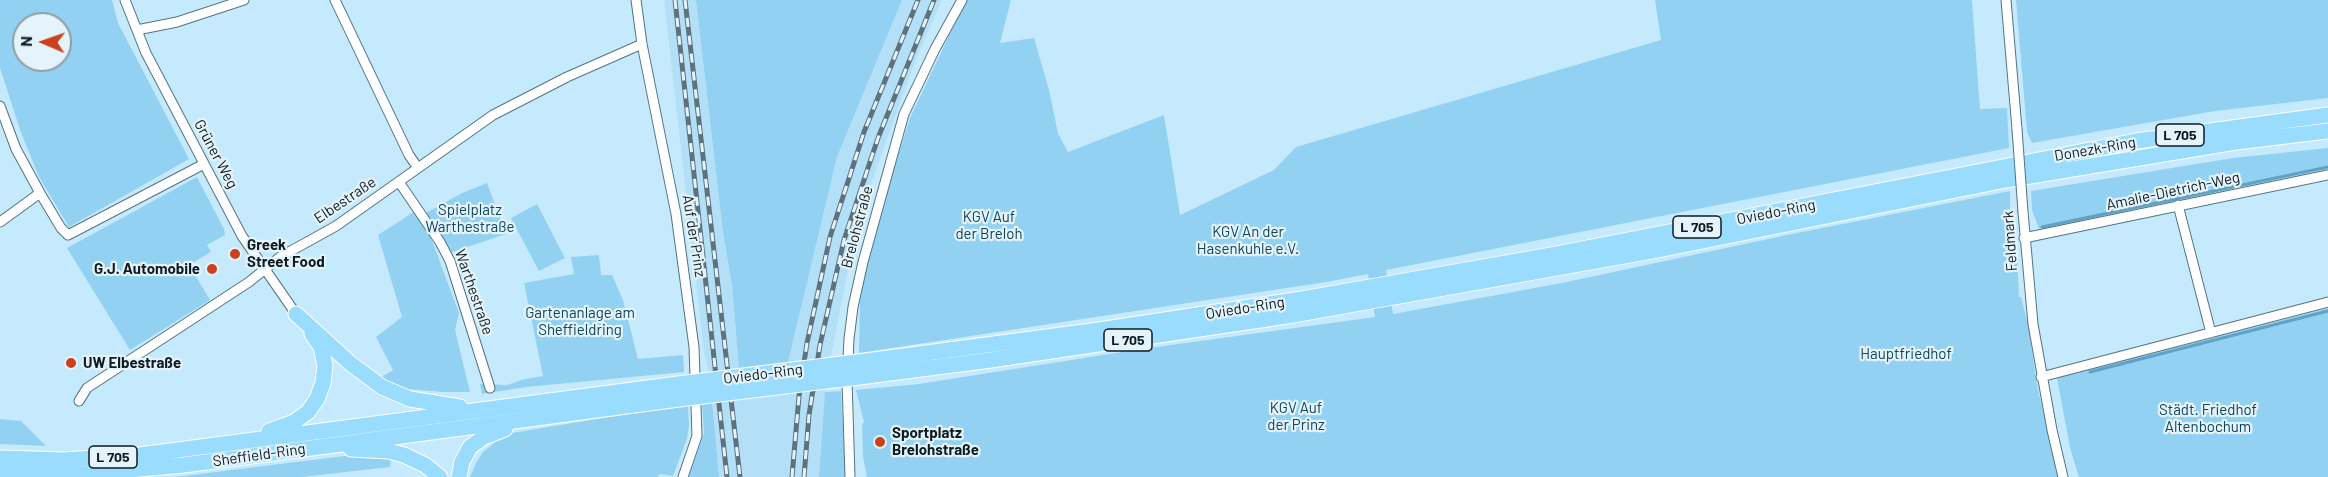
<!DOCTYPE html>
<html>
<head>
<meta charset="utf-8">
<style>
	body { margin:0 }
	#map { position:relative; width:2328px; height:477px; overflow:hidden; background:#c6eafd; font-family:Barlow,sans-serif }
	canvas { display:block }
	.north { position:absolute; left:12px; top:12px; width:60px; height:60px; box-sizing:border-box; background:#e5f3fb; border:2px solid #8f9da4; border-radius:50%; rotate:272deg; font-size:16px; font-weight:700; line-height:24px; text-align:center; color:#0e1b22 }
	.north::after { content:''; display:block; margin:auto; width:21px; height:27px; background:#ca411c; clip-path:polygon(50% 0,100% 100%,50% 72%,0 100%) }
</style>
</head>
<body>
<div id="map">
<canvas width="2328" height="477"></canvas>
<div class="north">N</div>
</div>
<script>
const c = document.querySelector('canvas').getContext('2d');
c.lineJoin = 'round';
function fillPath(path, color) {
  c.fillStyle = color;
  c.fill(path, 'evenodd');
}
function poly(rows) {
  const path = new Path2D();
  for (const r of rows) {
    path.moveTo(r[0], r[1]);
    for (let i = 2; i < r.length; i += 2) path.lineTo(r[i], r[i + 1]);
  }
  return path;
}
function trace(path, color, width, dash) {
  c.strokeStyle = color;
  c.lineWidth = width;
  c.lineCap = dash ? 'butt' : 'round';
  c.setLineDash(dash || []);
  c.stroke(path);
}
function write(font, color, halo, rows, align = 'center') {
  c.font = font + ' Barlow,sans-serif';
  c.lineWidth = 4.5;
  c.setLineDash([]);
  c.textBaseline = 'middle';
  c.strokeStyle = halo;
  c.fillStyle = color;
  for (const [text, x, y, turn = 0] of rows) {
    c.save();
    c.translate(x, y);
    c.rotate((+turn || 0) * Math.PI / 180);
    c.textAlign = isNaN(turn) ? turn : align;
    if (halo) c.strokeText(text, 0, 0);
    c.fillText(text, 0, 0);
    c.restore();
  }
}
fillPath(poly([
	[664,0,696,0,723,232,732,285,739,368,709,372,704,353],
	[902,0,942,0,915,62,866,198,855,236,826,381,819,477,719,477,712,401,783,393,788,362,837,157]
]), '#b4e0f7');
fillPath(poly([
	[0,0,112,0,118,23,189,159,69,227,39,177,20,130,0,68],
	[24,24,60,24,60,60,24,60],
	[696,0,902,0,837,157,788,362,739,368,732,285,723,232],
	[966,0,1011,0,1000,43,1034,38,1049,90,1058,133,1068,152,1164,115,1180,215,1274,170,1296,147,1661,40,1655,0,1972,0,1980,109,2007,108,2009,148,1386,270,1393,314,1562,283,1787,235,2010,191,2010,209,2006,210,2009,231,2016,233,2019,297,2021,297,2028,324,2037,385,2058,477,867,477,863,457,862,424,864,422,856,390,919,384,1135,350,1375,317,1368,274,1326,282,859,353,860,291,896,162,910,118],
	[2016,0,2328,0,2328,98,2215,111,2032,143,2027,132],
	[2328,148,2328,169,2039,229,2032,210,2031,191,2233,158],
	[197,177,224,229,225,235,207,245,211,252,189,265,210,300,130,350,67,248],
	[487,183,506,234,452,252,426,213,462,193],
	[537,204,565,258,539,271,511,218],
	[415,211,431,238,459,313,455,330,470,392,444,392,407,389,380,378,393,370,376,337,402,317,378,235],
	[599,255,601,275,612,275,623,300,638,359,683,355,684,372,526,387,482,394,480,384,507,385,525,379,543,376,524,283,574,274,571,257],
	[2328,308,2328,477,2079,477,2070,448,2057,378],
	[841,391,846,477,819,477,825,392],
	[712,401,719,477,689,477,704,433,702,402],
	[688,404,689,426,687,439,673,476,659,474,658,477,470,477,476,463,483,452,499,439,512,433],
	[0,419,21,421,46,446,0,444],
	[361,454,391,456,390,467,302,477,175,477]
]), '#92d1f1');
trace(poly([
	[2042,227,2328,167],
	[2090,372,2328,311]
]), '#60a2c3', 3);
const minor = poly([
	[125,0,146,53,242,236,296,314],
	[335,0,409,155,418,168],
	[636,0,642,44,676,214,694,347,697,436,683,477],
	[2006,0,2017,129],
	[137,30,177,22,244,0],
	[0,106,16,149,40,193,61,228,68,235,204,164],
	[399,182,440,242,450,261,490,388],
	[2178,205,2211,333],
	[2023,212,2033,324,2052,430,2063,477],
	[0,222,40,193],
	[2024,238,2328,175],
	[2041,377,2328,302],
	[79,401,87,388,249,282,280,257,336,226,493,115,567,77,642,44],
	[850,477,847,380,849,339,853,307,863,262,904,114,935,49,962,0]
]);
const trunk = poly([
	[296,314,351,364,382,387,410,399,460,407],
	[866,361,1099,330,1302,299,1557,254,2136,141,2328,115],
	[867,376,991,360,1287,316,1652,251,2006,180,2236,142,2328,131],
	[269,431,294,422,308,412,317,399,323,383,325,366,321,347,312,334],
	[351,449,388,451,404,455,425,465,440,477],
	[0,458,64,460,140,455,678,384],
	[0,473,84,474,184,465,679,399],
	[459,477,462,462,470,447,484,437,505,429]
]);
trace(minor, '#537384', 11);
trace(trunk, '#fff', 17);
trace(minor, '#fff', 9);
trace(trunk, '#9adcfe', 15);
const rail = poly([
	[675,0,727,477],
	[685,0,740,477],
	[792,477,799,396,807,343,830,237,864,132,918,0],
	[804,477,809,415,820,345,844,240,878,138,934,0]
]);
trace(rail, '#5c737f', 5);
trace(rail, '#e5f3fb', 3, [9]);
const minorBridge = poly([
	[2017,129,2023,212]
]);
const trunkBridge = poly([
	[678,384,866,361],
	[679,399,867,376]
]);
trace(minorBridge, '#537384', 11, []);
trace(trunkBridge, '#fff', 17, []);
trace(minorBridge, '#fff', 9);
trace(trunkBridge, '#9adcfe', 15);
for (const [x, y, r, color] of [
	[235,254,6,"#ca411c"],
	[212,269,6,"#ca411c"],
	[71,363,6,"#ca411c"],
	[880,442,6,"#ca411c"]
]) {
  const dot = new Path2D();
  dot.arc(x, y, r, 0, 2 * Math.PI);
  c.fillStyle = color;
  c.fill(dot);
  trace(dot, '#e5f3fb', 2);
}
for (const [x, y, w] of [
	[2180,135,48],
	[1697,227,48],
	[1128,340,48],
	[113,457,48]
]) {
  const box = new Path2D();
  box.roundRect(x - w / 2, y - 11, w, 22, 4.5);
  c.fillStyle = '#e5f3fb';
  c.fill(box);
  trace(box, '#0e1b22', 1.5);
}
write('bold 14px', '#0e1b22', null, [
	["L 705",2180,135],
	["L 705",1697,227],
	["L 705",1128,340],
	["L 705",113,457]
]);
write('15px', '#0e1b22', '#e5f3fb', [
	["Donezk-Ring",2095,149,-10],
	["Grüner Weg",216,154,62],
	["Amalie-Dietrich-Weg",2173,191,-12],
	["Elbestraße",345,200,-34],
	["Oviedo-Ring",1776,212,-11],
	["Brelohstraße",857,227,-75],
	["Auf der Prinz",694,236,81],
	["Feldmark",2010,241,-94],
	["Warthestraße",474,292,71],
	["Oviedo-Ring",1245,308,-9],
	["Oviedo-Ring",763,374,-7],
	["Sheffield-Ring",259,455,-8]
]);
write('15px', '#0c455c', '#e5f3fb', [
	["Spielplatz",470,210],
	["Warthestraße",470,227],
	["KGV Auf",989,217],
	["der Breloh",989,234],
	["KGV An der",1248,232],
	["Hasenkuhle e.V.",1248,249],
	["Gartenanlage am",580,313],
	["Sheffieldring",580,330],
	["Hauptfriedhof",1906,354],
	["KGV Auf",1296,408],
	["der Prinz",1296,425],
	["Städt. Friedhof",2208,410],
	["Altenbochum",2208,427]
]);
write('bold 15px', '#0e1b22', '#e5f3fb', [
	["Greek",247,245],
	["Street Food",247,262],
	["G.J. Automobile",200,269,"right"],
	["UW Elbestraße",83,363],
	["Sportplatz",892,433],
	["Brelohstraße",892,450]
], 'left');
</script>
</body>
</html>
